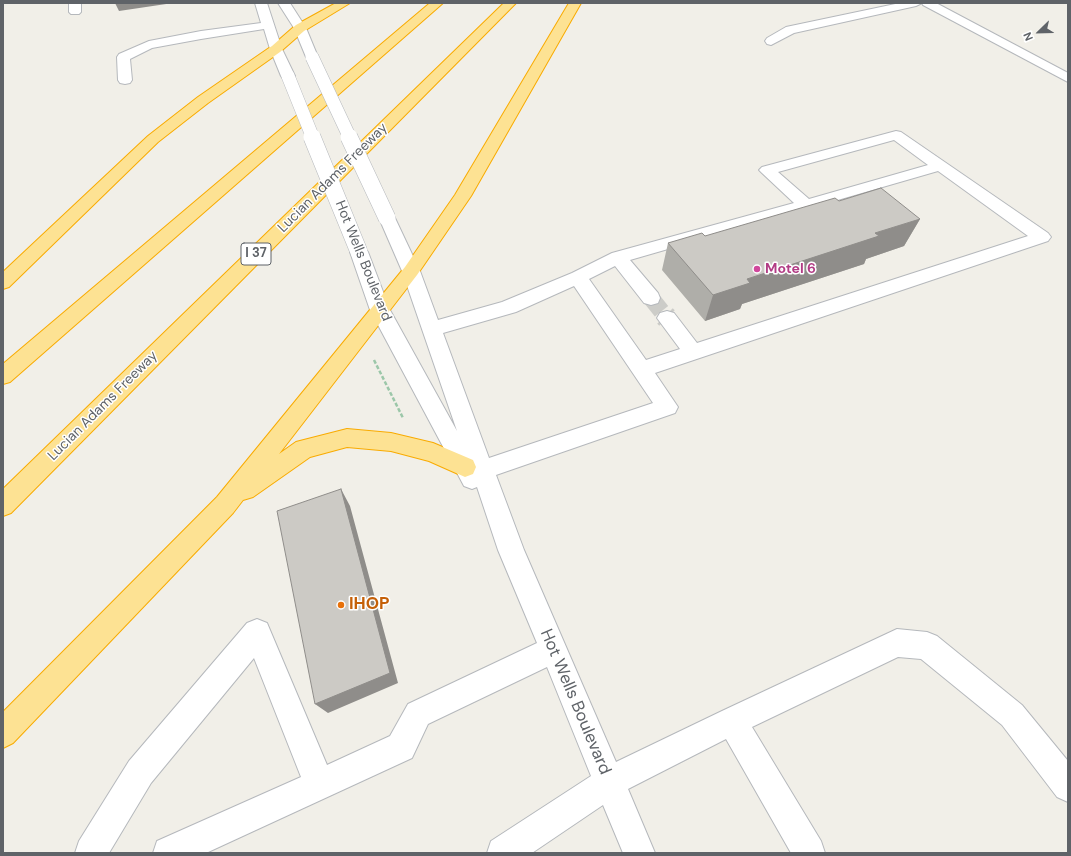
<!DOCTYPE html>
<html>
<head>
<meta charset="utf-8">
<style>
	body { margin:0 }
	#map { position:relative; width:1071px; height:856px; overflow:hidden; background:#f1efe8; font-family:"DM Sans",sans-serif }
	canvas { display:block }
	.frame { position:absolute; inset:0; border:4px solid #5f6368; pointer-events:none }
	.north { position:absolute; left:1019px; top:12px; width:40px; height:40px; -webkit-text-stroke:3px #fff; paint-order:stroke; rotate:247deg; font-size:11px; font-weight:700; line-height:16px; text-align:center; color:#5f6368 }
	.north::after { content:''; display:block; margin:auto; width:14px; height:18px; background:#5f6368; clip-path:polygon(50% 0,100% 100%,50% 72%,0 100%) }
</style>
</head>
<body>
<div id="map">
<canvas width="1071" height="856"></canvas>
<div class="frame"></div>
<div class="north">N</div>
</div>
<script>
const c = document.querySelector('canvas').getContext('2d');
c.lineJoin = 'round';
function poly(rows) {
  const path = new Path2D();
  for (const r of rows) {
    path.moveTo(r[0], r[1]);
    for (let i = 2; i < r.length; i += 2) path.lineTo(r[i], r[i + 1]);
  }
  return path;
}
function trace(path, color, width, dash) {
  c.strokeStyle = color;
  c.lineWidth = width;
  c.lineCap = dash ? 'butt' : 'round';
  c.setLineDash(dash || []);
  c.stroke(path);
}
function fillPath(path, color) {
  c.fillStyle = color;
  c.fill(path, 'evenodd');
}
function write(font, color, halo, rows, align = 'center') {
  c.font = font + ' "DM Sans",sans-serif';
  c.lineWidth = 3;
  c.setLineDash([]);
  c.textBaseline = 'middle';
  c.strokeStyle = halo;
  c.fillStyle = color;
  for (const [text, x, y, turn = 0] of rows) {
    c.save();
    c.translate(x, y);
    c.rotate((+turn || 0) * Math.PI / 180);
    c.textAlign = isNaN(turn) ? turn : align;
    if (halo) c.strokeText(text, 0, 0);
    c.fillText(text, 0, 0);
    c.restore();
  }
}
trace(poly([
	[651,298,666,317]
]), '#ccccc8', 17, [17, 8]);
trace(poly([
	[665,316,667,318]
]), '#ccccc8', 22, [22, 11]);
const minor = poly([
	[69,3,81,3,81,12,79,14,71,14,69,12,69,3],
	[255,3,267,3,282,49,295,76,293,79,283,79,281,76,270,49,264,29,201,39,152,48,130,59,132,80,130,83,125,84,120,83,118,80,117,57,119,54,149,41,201,31,261,23,255,3],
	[278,3,290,3,306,28,318,57,316,60,312,61,308,60,306,57,294,28,278,3],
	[900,3,936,3,1068,73,1068,82,923,5,922,3,916,6,794,33,771,45,767,44,765,41,767,38,786,27,900,3],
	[896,131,901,132,1048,233,1051,237,1048,241,655,373,678,407,675,413,496,475,524,550,616,762,722,711,897,629,927,632,937,636,1022,705,1068,761,1068,802,1057,797,1002,725,921,659,898,657,752,727,821,841,825,853,791,853,726,739,628,789,655,853,623,853,603,805,532,853,487,853,491,841,591,776,547,667,428,724,412,758,206,853,153,853,157,841,301,777,254,658,151,783,109,853,75,853,79,841,129,761,247,623,257,619,267,623,327,765,390,736,408,704,537,643,498,550,477,487,472,489,464,486,370,310,350,252,353,248,359,246,365,248,368,252,390,310,457,431,402,271,379,218,381,214,387,213,393,214,395,218,420,271,438,320,502,302,572,273,612,253,794,203,762,173,759,170,762,167,896,131],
	[894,140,928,165,809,199,778,172,894,140],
	[938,171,1028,236,697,343,674,313,667,311,660,313,657,318,680,349,646,360,589,279,615,266,644,303,651,305,658,303,660,298,658,293,630,260,938,171],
	[574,286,653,403,489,458,443,333,516,312,574,286]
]);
const highway = poly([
	[336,3,350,3,304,31,280,52,208,103,158,142,9,287,3,289,3,272,148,136,198,97,272,46,296,25,336,3],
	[430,3,443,3,10,382,3,384,3,364,430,3],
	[504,3,516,3,11,513,3,516,3,489,504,3],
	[569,3,581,3,471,196,417,275,279,454,296,442,347,429,391,433,433,443,473,460,476,467,473,474,465,477,429,461,391,451,347,447,310,457,253,497,243,500,233,513,13,743,3,748,3,712,217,497,405,267,455,195,569,3]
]);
trace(minor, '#b5b8bc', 2);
trace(highway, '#f9ab00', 2);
trace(poly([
	[374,360,403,418]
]), '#9cc7a9', 2.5, [4, 2]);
fillPath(minor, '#fff');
fillPath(highway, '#fde293');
const minorBridgeFar1 = poly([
	[312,57,350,138],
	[288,76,313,138]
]);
const minorBridge = poly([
	[312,137,359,252],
	[349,137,387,218]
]);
trace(minorBridgeFar1, '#b5b8bc', 14, []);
trace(minorBridge, '#b5b8bc', 18, []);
trace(minorBridgeFar1, '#fff', 13);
trace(minorBridge, '#fff', 17);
fillPath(poly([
	[920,219,904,246,866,259,864,264,742,304,740,309,705,321,662,270,668,243,705,236]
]), '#afaea9');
fillPath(poly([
	[115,3,173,3,119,11],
	[920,219,904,246,866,259,864,264,742,304,740,309,705,321,713,295,747,279,875,233],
	[341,489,350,506,398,683,328,713,315,704]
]), '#8f8d8a');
const building = poly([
	[881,188,920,219,875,233,879,236,747,279,750,283,713,295,668,243,702,233,705,236,835,198,839,201,881,188],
	[341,489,390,673,315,704,277,511,341,489]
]);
fillPath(building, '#cccac5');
trace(building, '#8f8d8a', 1);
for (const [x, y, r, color] of [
	[757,269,4,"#d1479c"],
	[341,605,4,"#e8710a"]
]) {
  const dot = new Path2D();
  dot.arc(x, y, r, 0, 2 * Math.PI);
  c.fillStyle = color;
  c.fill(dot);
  trace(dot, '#fff', 1.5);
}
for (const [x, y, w] of [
	[256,254,30]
]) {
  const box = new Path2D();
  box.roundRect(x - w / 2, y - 11, w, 22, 3);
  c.fillStyle = '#fff';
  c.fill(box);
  trace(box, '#5f6368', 1);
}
write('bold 13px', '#5f6368', null, [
	["I 37",256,254]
]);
write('14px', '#5f6368', '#fff', [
	["Lucian Adams Freeway",333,178,-45],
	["Hot Wells Boulevard",363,261,68],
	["Lucian Adams Freeway",103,406,-45]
]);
write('bold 14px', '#b23c85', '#fff', [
	["Motel 6",765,269]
], 'left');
write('bold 17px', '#c56008', '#fff', [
	["IHOP",349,605]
], 'left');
write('17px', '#5f6368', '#fff', [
	["Hot Wells Boulevard",575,702,67]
]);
</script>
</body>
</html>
